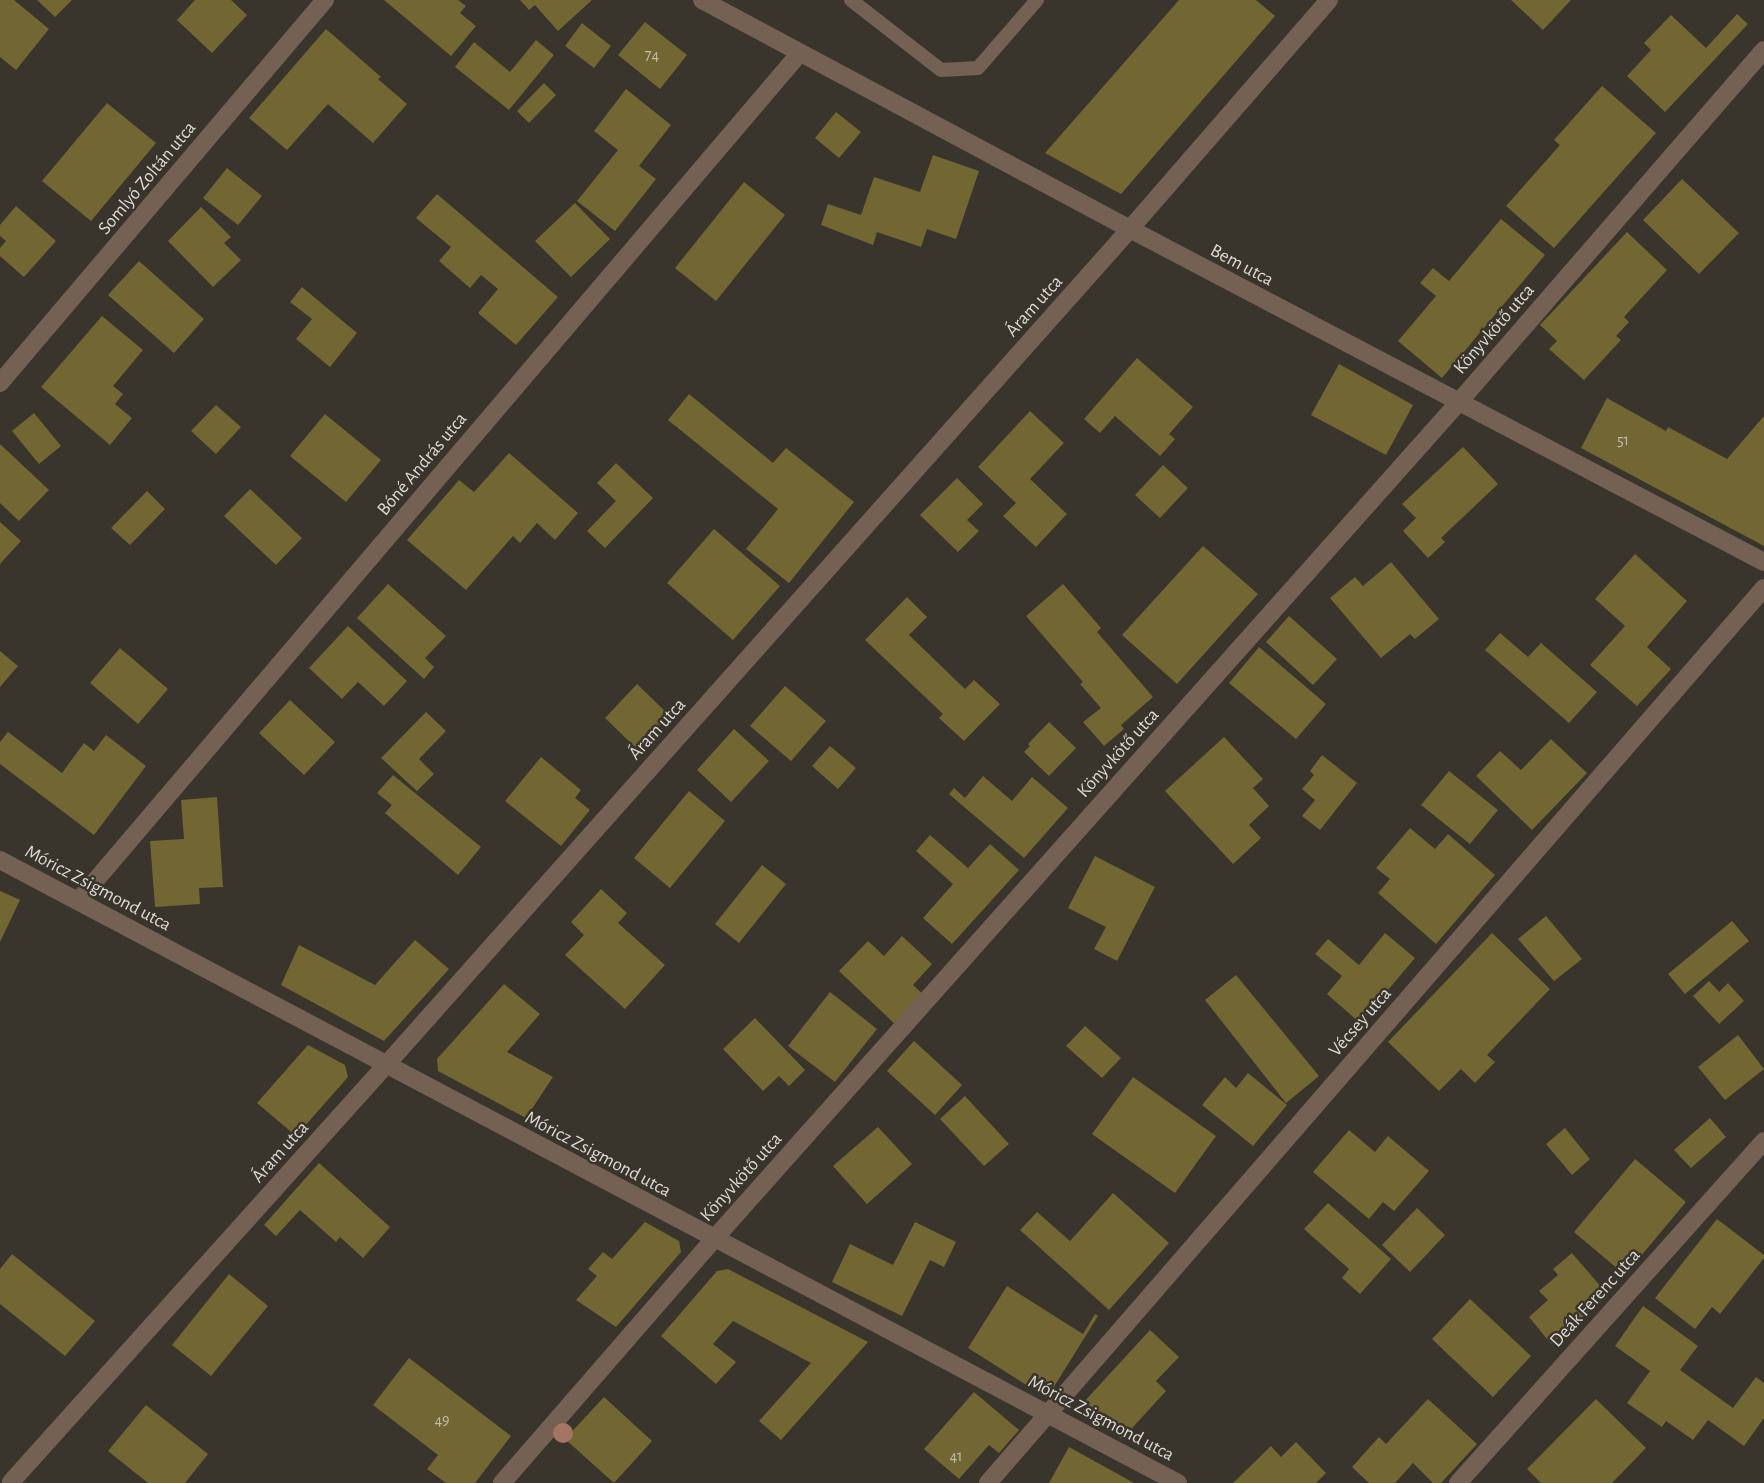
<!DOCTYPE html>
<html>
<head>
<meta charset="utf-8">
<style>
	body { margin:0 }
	canvas { display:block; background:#39342c }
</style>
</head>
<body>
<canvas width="1764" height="1483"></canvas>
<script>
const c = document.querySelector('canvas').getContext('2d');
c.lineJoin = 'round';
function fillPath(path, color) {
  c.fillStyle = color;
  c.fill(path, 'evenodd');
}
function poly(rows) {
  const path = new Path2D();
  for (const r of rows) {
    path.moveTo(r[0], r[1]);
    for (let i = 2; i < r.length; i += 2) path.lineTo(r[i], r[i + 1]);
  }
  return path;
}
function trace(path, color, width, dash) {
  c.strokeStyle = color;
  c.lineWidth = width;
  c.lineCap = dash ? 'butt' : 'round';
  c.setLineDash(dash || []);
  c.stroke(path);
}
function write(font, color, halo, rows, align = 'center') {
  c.font = font + ' "Alegreya Sans",sans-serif';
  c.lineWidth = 5;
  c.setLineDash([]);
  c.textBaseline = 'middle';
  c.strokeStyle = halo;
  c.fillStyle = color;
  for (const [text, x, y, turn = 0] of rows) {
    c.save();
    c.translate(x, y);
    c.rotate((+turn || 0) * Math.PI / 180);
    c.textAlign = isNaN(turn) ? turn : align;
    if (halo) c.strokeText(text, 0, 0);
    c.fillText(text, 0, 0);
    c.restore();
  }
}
fillPath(poly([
	[0,0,14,0,49,29,16,70,0,57],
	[37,0,72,0,55,17],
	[195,0,231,0,247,15,212,53,177,20],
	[384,0,458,0,466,6,460,13,476,26,451,56],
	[520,0,592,0,558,31,535,5,529,10],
	[1179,0,1256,0,1275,16,1121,194,1045,153],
	[1511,0,1571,0,1543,30],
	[1737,14,1748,24,1665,112,1627,76,1651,50,1644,43,1671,15,1706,48],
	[645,22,687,55,660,89,618,55],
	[582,23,611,46,594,68,565,46],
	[326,29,381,77,378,79,407,104,373,143,328,104,287,150,249,118],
	[536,40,554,55,509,110,455,67,474,42,510,72],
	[544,83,556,95,529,123,517,111],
	[1602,86,1656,133,1554,248,1506,206,1560,145,1554,140],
	[626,89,671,125,639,166,656,179,615,231,577,201,618,150,594,131],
	[107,103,156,143,91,221,42,181],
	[836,112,861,132,839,158,815,138],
	[933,155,979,171,956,239,927,229,921,247,877,232,873,245,821,225,828,204,861,215,874,177,920,192],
	[227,168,262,196,238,225,203,198],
	[1682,179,1739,233,1699,274,1643,220],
	[744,182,785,215,716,301,675,268],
	[437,194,558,297,516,345,478,313,498,289,481,275,470,288,439,261,451,247,416,218],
	[575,203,610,239,571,277,535,241],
	[16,206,56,241,24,277,0,256,0,248,6,241,0,236,0,225],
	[201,207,231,237,224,243,241,260,213,287,168,241],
	[1501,219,1545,255,1442,378,1398,341,1436,296,1420,283,1433,268,1449,281],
	[1627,232,1667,270,1624,317,1629,322,1616,336,1621,340,1584,380,1549,349,1557,341,1540,325],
	[139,261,204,319,174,353,108,295],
	[302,287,357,333,330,367,296,339,312,319,290,302],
	[102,316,143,350,113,386,123,394,115,404,132,418,110,445,41,387],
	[1137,358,1193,407,1169,434,1175,439,1160,456,1115,416,1100,433,1084,419],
	[1339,364,1413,405,1386,455,1311,415],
	[689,394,773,463,786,448,854,502,789,583,746,549,778,509,668,420],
	[1607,398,1666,431,1668,427,1727,459,1764,416,1764,546,1581,448],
	[216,405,241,427,216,454,191,431],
	[1030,411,1064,443,1030,479,1067,514,1036,547,1003,516,1016,503,978,467],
	[34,413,61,446,39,464,12,431],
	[325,414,381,460,346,502,290,456],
	[0,444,49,490,19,521,0,503],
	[1463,447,1498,484,1441,538,1445,542,1428,558,1403,531,1416,518,1402,504],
	[509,453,578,513,555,540,537,523,520,543,513,536,466,590,407,540,459,480,474,492],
	[616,463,653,498,605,548,587,531,616,501,597,483],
	[1163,465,1188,488,1160,518,1135,495],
	[957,478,983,504,967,520,979,531,958,552,920,515],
	[250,489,302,538,276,565,224,516],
	[147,491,165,509,130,545,111,528],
	[0,522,21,541,0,564],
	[714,529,780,586,733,640,667,583],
	[1203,546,1258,594,1177,684,1122,635],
	[1635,554,1687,601,1647,647,1671,669,1637,706,1590,665,1625,626,1595,599],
	[1391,562,1439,619,1415,639,1410,634,1381,658,1330,598,1355,577,1363,586],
	[388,584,446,636,425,658,434,667,424,679,357,618],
	[1063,584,1101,628,1097,632,1153,697,1121,725,1124,729,1104,746,1083,722,1101,708,1080,684,1083,682,1026,616],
	[907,597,927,617,909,635,965,689,974,680,1000,704,964,741,939,718,943,714,865,640],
	[1289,616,1337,659,1313,685,1266,642],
	[348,626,407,681,384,706,358,682,342,699,309,668],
	[1500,633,1528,657,1541,643,1597,692,1569,723,1485,650],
	[1259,647,1326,704,1296,739,1229,683],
	[120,648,168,689,138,724,90,683],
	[0,651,18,666,0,687],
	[637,684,669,715,637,749,605,718],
	[785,686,826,721,791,761,750,726],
	[290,700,335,742,304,775,259,733],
	[426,712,446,731,419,759,434,774,417,791,381,758],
	[1049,722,1076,748,1049,776,1024,752,1030,746,1028,744],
	[734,729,769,761,731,802,697,770],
	[8,732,62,773,84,743,94,751,106,735,146,766,94,835,0,764,0,742],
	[1224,737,1263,779,1253,788,1269,806,1249,825,1261,838,1233,864,1165,791],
	[1551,739,1587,773,1532,830,1476,776,1500,751,1521,770],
	[830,746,856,768,838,789,812,766],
	[1322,755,1357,783,1320,830,1302,816,1315,800,1302,789,1314,775,1310,771],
	[541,757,581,790,575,798,590,810,561,846,505,801],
	[1449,771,1498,810,1470,844,1421,805],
	[393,775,481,847,458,875,385,813,392,805,377,793],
	[983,776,1012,801,1032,777,1068,808,1024,858,949,794,954,788,965,798],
	[689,791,725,821,670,888,634,858],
	[217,797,223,887,199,888,200,904,155,907,150,841,184,839,181,800],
	[1410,828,1435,849,1448,834,1495,875,1436,944,1378,893,1390,879,1376,868],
	[930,835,968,868,990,844,1019,870,952,944,923,918,953,884,916,851],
	[1095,856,1155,887,1117,961,1094,949,1106,927,1068,908],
	[762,865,786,884,739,943,715,924],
	[601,889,627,913,618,923,665,965,625,1009,565,955,584,935,571,922],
	[0,891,20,900,0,942],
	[1546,916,1582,959,1554,981,1518,939],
	[1732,921,1749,941,1685,994,1668,974],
	[1385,933,1415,958,1360,1023,1327,994,1342,976,1315,954,1328,939,1359,965],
	[1492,933,1550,989,1487,1055,1495,1062,1475,1083,1461,1069,1439,1091,1388,1042],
	[902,936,932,964,913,985,926,997,898,1027,839,971,868,941,884,956],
	[415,940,449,969,384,1041,281,985,299,945,375,985],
	[1236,975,1319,1076,1286,1103,1205,1000],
	[1709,981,1719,992,1728,983,1744,1001,1719,1024,1693,996],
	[504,984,540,1014,507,1052,553,1077,526,1118,438,1071,437,1059],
	[830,992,877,1029,835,1082,788,1046],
	[755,1018,805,1070,789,1086,779,1076,763,1091,723,1049],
	[1085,1026,1121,1058,1102,1078,1066,1046],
	[1738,1035,1764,1069,1725,1100,1698,1067],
	[914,1041,962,1085,935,1115,887,1071],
	[308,1045,345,1065,348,1077,296,1136,257,1103],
	[1248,1073,1287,1105,1253,1146,1202,1105,1225,1077,1236,1088],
	[1133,1077,1216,1136,1175,1193,1092,1134],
	[965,1096,1009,1144,984,1166,940,1119],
	[1710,1118,1726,1137,1691,1168,1674,1150],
	[878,1127,912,1164,867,1204,833,1166],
	[1565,1128,1590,1159,1572,1175,1546,1144],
	[1349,1130,1375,1152,1388,1136,1429,1171,1394,1211,1383,1202,1369,1219,1313,1172],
	[1635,1159,1686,1202,1625,1275,1574,1232],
	[319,1163,390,1227,363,1258,340,1237,336,1242,300,1210,276,1236,264,1225],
	[1113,1193,1169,1243,1109,1310,1020,1230,1037,1212,1070,1241],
	[1328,1203,1391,1259,1360,1294,1342,1278,1349,1269,1304,1229],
	[1417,1208,1445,1235,1410,1272,1382,1245],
	[1717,1219,1764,1255,1764,1258,1720,1314,1712,1307,1695,1329,1655,1298],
	[645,1222,679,1241,681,1252,616,1327,576,1300,597,1276,588,1269,603,1252,612,1259],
	[915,1222,956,1242,944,1267,930,1260,902,1316,832,1282,850,1244,893,1265],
	[1572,1253,1608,1295,1551,1344,1529,1317,1548,1300,1539,1291,1558,1275,1553,1269],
	[12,1254,95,1321,65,1356,0,1304,0,1269],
	[728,1269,868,1342,781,1440,759,1421,811,1363,733,1321,713,1344,736,1362,716,1384,661,1336,717,1271],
	[229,1274,268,1306,211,1376,172,1345],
	[1007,1286,1083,1334,1095,1314,1098,1316,1047,1398,968,1348],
	[1470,1299,1531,1356,1493,1397,1432,1339],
	[1643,1306,1698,1346,1680,1370,1733,1408,1756,1377,1764,1383,1764,1418,1744,1446,1708,1420,1693,1440,1666,1421,1662,1427,1627,1403,1650,1371,1615,1346],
	[1150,1330,1179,1357,1156,1381,1166,1391,1122,1439,1083,1403],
	[409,1358,511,1436,475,1483,446,1483,427,1469,438,1455,373,1405],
	[974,1392,1019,1430,999,1453,989,1445,959,1479,924,1449],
	[604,1397,652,1441,614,1483,565,1439],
	[1428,1399,1477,1444,1441,1483,1433,1483,1413,1463,1395,1483,1369,1483,1352,1467,1379,1437,1386,1444],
	[1596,1399,1646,1448,1612,1483,1541,1483,1527,1469],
	[146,1405,208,1454,185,1483,148,1483,108,1451],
	[1296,1442,1326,1473,1316,1483,1233,1483,1271,1446,1281,1457],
	[1069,1447,1134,1483,1049,1483]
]), '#726633');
trace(poly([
	[851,0,941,70,978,68,1037,0]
]), '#746153', 14);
trace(poly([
	[702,0,1130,229,1764,562],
	[0,383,325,0],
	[0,860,1178,1483],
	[78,901,799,54],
	[11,1482,386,1065,1130,229,1329,0],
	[502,1483,714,1239,1458,403,1764,50],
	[988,1483,1764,588],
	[1458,1483,1764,1141]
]), '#746153', 18);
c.fillStyle = '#a47563';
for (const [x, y] of [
	[563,1433]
]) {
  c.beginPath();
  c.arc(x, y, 10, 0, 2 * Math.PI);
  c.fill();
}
write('16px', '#c2bdac', null, [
	["74",652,55],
	["51",1623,440],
	["49",442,1420],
	["41",956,1456]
]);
write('19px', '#dddad5', '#39342c', [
	["Somlyó Zoltán utca",147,178,-50],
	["Bem utca",1242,265,28],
	["Áram utca",1034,306,-48],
	["Könyvkötő utca",1494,329,-49],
	["Bóné András utca",422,464,-50],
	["Áram utca",657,729,-48],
	["Könyvkötő utca",1118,753,-48],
	["Móricz Zsigmond utca",98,888,28],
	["Vécsey utca",1360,1022,-49],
	["Áram utca",280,1152,-48],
	["Móricz Zsigmond utca",598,1154,28],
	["Könyvkötő utca",741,1177,-48],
	["Deák Ferenc utca",1595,1298,-48],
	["Móricz Zsigmond utca",1101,1418,28]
]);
</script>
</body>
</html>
